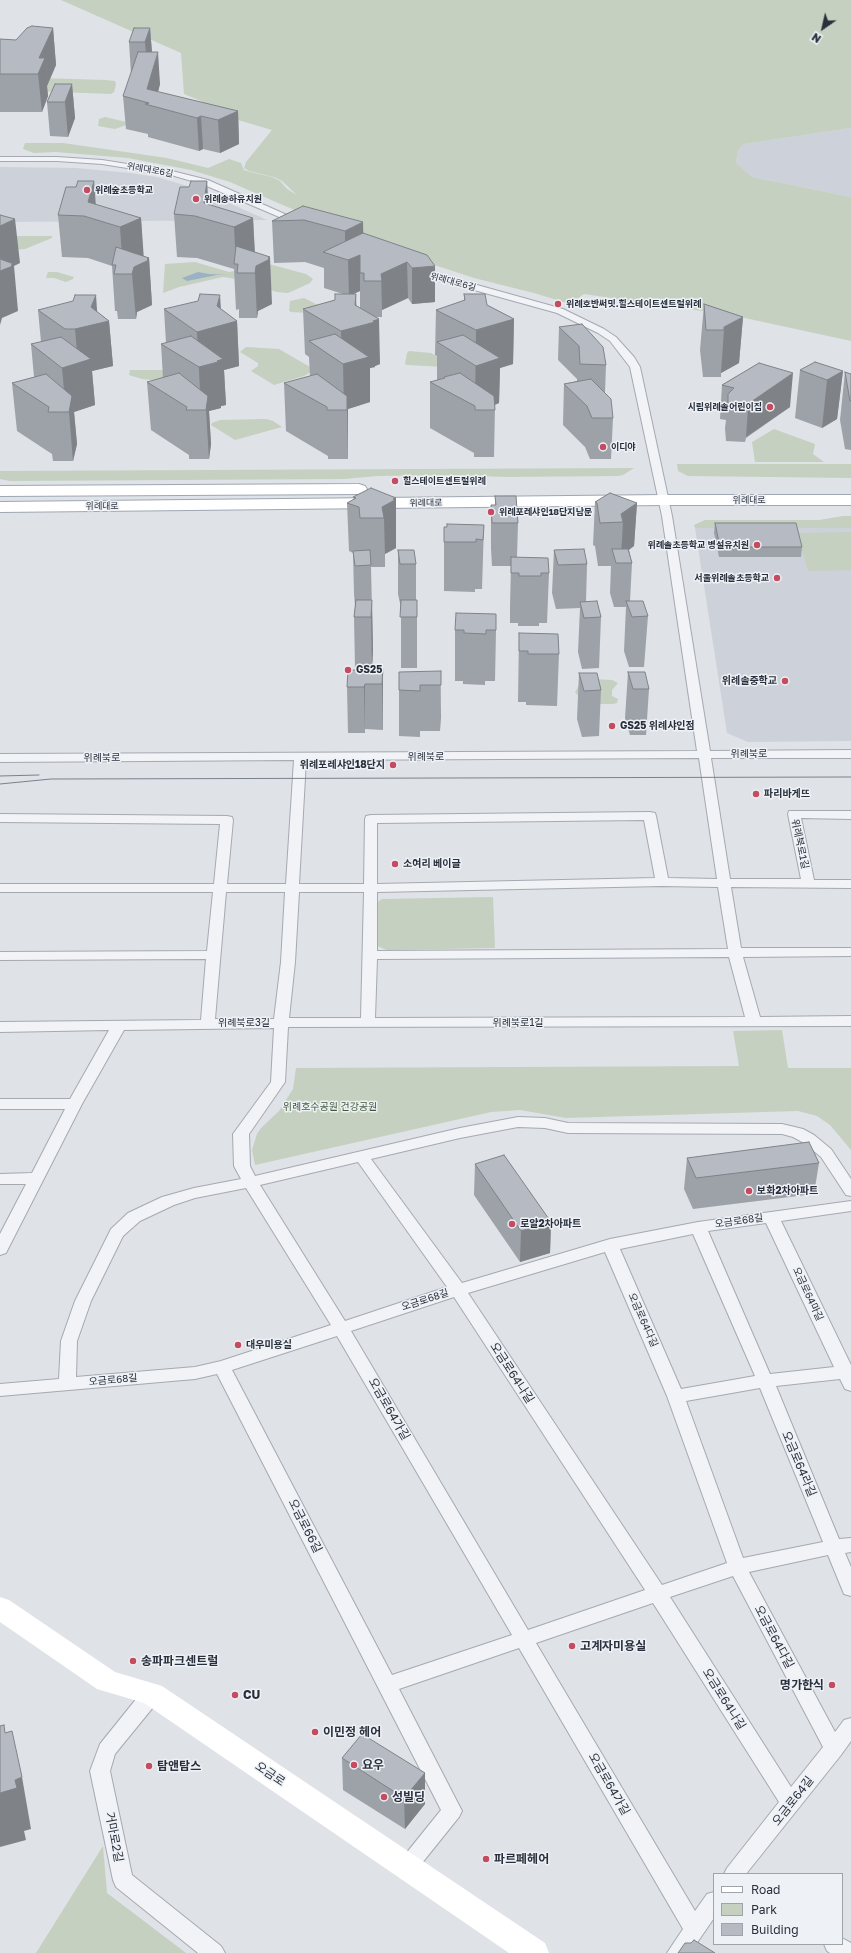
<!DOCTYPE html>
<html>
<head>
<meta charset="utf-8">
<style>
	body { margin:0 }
	#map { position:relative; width:851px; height:1953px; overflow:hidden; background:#dfe2e7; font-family:"Golos Text",sans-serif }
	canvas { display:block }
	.legend { position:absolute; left:713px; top:1873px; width:130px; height:72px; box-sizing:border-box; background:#eef1f5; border:1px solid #9fa4ab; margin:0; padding:5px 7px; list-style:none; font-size:12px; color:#29303d }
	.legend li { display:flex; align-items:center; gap:8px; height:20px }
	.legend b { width:20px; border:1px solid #9fa4ab }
	.north { position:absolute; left:803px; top:8px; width:40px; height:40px; -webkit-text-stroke:3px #eef1f5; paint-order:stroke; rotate:214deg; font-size:11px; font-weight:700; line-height:16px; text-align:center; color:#29303d }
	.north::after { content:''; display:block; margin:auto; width:14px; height:18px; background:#29303d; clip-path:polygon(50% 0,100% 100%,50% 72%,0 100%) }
</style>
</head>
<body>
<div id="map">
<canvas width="851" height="1953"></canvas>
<ul class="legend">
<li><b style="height:5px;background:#fff"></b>Road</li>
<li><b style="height:11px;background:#c5d0c0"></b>Park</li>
<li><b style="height:11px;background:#b6bbc3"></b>Building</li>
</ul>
<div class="north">N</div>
</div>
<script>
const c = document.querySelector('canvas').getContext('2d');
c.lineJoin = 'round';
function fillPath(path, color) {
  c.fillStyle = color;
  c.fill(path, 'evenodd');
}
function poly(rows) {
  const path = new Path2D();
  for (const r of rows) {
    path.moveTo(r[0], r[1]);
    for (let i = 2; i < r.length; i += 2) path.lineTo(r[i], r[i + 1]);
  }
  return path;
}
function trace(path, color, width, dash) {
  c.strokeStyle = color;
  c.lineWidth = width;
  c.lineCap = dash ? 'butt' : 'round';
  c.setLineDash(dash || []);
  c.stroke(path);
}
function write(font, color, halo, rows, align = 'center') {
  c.font = font + ' "Golos Text","Noto Sans KR",sans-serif';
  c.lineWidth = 3;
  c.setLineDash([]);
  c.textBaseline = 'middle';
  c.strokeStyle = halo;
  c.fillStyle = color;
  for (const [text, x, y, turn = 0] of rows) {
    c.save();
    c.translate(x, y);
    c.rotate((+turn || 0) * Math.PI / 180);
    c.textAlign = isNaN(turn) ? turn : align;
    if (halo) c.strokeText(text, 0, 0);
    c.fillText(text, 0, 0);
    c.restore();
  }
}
fillPath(poly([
	[851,128,851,197,752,177,736,163,738,150,744,144],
	[0,167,76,168,130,173,156,177,198,189,267,220,0,222],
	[695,528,851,528,851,741,748,742,727,733]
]), '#cdd1d9');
fillPath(poly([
	[61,0,851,0,851,128,744,144,738,150,736,163,752,177,851,197,851,341,731,315,584,294,570,304,534,293,474,278,392,251,338,229,230,182,191,170,128,158,56,152,34,153,23,149,25,143,63,143,167,158,208,168,229,159,241,163,244,170,250,172,272,177,280,181,287,189,297,195,282,181,274,177,249,171,244,168,246,162,272,130,221,115,201,101,184,94,181,53],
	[39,78,106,80,115,81,116,84,114,92,111,94,31,91],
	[105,117,122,121,132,123,115,129,98,126,99,119],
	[10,236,52,236,52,238,25,249,13,250],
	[195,262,229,272,245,269,261,262,306,274,313,279,310,283,288,293,277,292,236,279,223,277,179,287,163,293,165,264],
	[48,272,57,272,74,277,73,279,66,282,54,278,46,278],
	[304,298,320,306,326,314,291,312,289,311,290,301],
	[246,347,279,349,310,367,311,372,304,376,274,385,251,371,258,366,258,363,240,352],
	[409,351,431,353,448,362,446,367,407,365,405,364,407,353],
	[130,370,170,370,171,376,152,380,142,379,129,375],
	[266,419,273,421,282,427,235,440,211,425,212,423,220,420],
	[774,429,815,444,813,454,824,462,755,462,752,442],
	[677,464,851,464,851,478,688,476,678,471],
	[634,468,623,475,618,476,505,477,453,475,377,476,344,479,10,481,0,479,0,471],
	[843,516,851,516,851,528,695,528,694,525,705,520,819,520],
	[851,532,851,570,808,571,797,533],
	[592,679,612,680,618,683,612,690,612,696,618,699,617,703,613,704,585,704,575,692,579,685],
	[493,897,495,948,387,950,375,945,375,904,382,899],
	[782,1030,788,1068,851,1068,851,1150,830,1125,817,1116,798,1111,566,1118,520,1110,491,1112,255,1165,252,1150,257,1134,261,1128,279,1111,293,1089,296,1068,739,1066,733,1031],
	[103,1846,107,1893,186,1953,36,1953]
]), '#c5d0c0');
fillPath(poly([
	[198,272,209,274,228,275,217,275,187,281,182,278]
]), '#9bb1c5');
const minor = poly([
	[0,157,57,157,102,160,172,171,208,180,305,223,304,225,298,225,202,184,171,175,102,164,57,161,0,161,0,157],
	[416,268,563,309,604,329,616,337,634,357,640,367,672,516,710,751,851,750,851,758,711,758,730,879,801,879,788,814,789,811,851,811,851,819,801,818,814,880,851,880,851,888,731,887,741,948,851,948,851,956,743,957,760,1017,851,1016,851,1026,288,1027,285,1082,249,1134,250,1166,255,1176,460,1128,518,1117,545,1118,568,1123,782,1124,803,1129,814,1135,831,1149,851,1179,851,1196,846,1195,821,1157,804,1143,793,1137,782,1134,568,1133,545,1128,518,1127,460,1138,371,1159,462,1283,610,1239,698,1222,851,1201,851,1211,781,1221,851,1365,851,1391,845,1389,840,1379,776,1386,839,1539,851,1538,851,1552,845,1553,851,1567,851,1596,844,1594,828,1555,749,1572,835,1732,844,1720,851,1718,851,1741,841,1755,746,1874,724,1874,727,1868,779,1802,653,1603,536,1643,695,1911,707,1894,714,1892,714,1918,690,1953,667,1953,683,1929,519,1648,399,1689,462,1811,459,1817,414,1873,407,1876,400,1873,397,1867,400,1861,441,1810,217,1374,195,1379,0,1396,0,1384,59,1379,61,1341,75,1301,111,1229,128,1213,162,1197,194,1188,241,1179,234,1166,233,1134,271,1082,274,1028,124,1030,82,1104,8,1249,6,1253,0,1255,0,1234,26,1184,0,1184,0,1174,32,1173,65,1109,0,1109,0,1099,70,1099,109,1030,0,1032,0,1022,201,1020,206,959,0,960,0,952,207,951,213,892,0,892,0,884,214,884,220,824,0,822,0,814,227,816,232,817,233,820,227,884,286,884,294,760,0,762,0,754,697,751,662,516,630,367,610,341,598,333,557,313,413,273,413,269,416,268],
	[699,758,717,879,668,878,656,816,655,813,650,812,371,815,366,816,365,819,364,884,299,884,306,760,699,758],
	[644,820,655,878,377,884,377,823,644,820],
	[662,886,718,887,728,949,377,951,377,892,662,886],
	[226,892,285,892,281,962,274,1019,215,1019,226,892],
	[299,892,364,892,361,1018,289,1018,295,962,299,892],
	[729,957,745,1017,375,1018,377,959,729,957],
	[358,1162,447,1287,345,1321,260,1185,358,1162],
	[246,1188,331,1325,221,1361,195,1367,76,1377,77,1341,91,1301,123,1236,140,1221,174,1205,195,1198,246,1188],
	[766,1223,834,1367,770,1374,708,1231,766,1223],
	[693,1234,755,1376,681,1389,620,1249,693,1234],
	[605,1252,667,1396,727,1563,662,1585,468,1293,605,1252],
	[454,1297,645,1590,528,1630,351,1331,454,1297],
	[337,1336,512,1635,392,1675,232,1370,337,1336],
	[760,1388,823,1542,743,1558,686,1401,760,1388],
	[733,1576,823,1747,791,1787,670,1597,733,1576],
	[152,1686,159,1688,162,1694,159,1700,115,1754,110,1771,132,1875,221,1946,225,1953,198,1953,116,1887,113,1880,90,1771,100,1744,145,1688,152,1686],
	[842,1938,851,1943,851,1953,830,1953,827,1951,824,1944,842,1944,842,1938]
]);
const primary = poly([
	[359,484,365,486,367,489,365,492,359,494,0,496,0,486,359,484],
	[664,495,851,495,851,505,664,505,0,512,0,502,664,495]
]);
trace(minor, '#a5a9b1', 2);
trace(primary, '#9fa7b2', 2);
fillPath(minor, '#f1f3f6');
fillPath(poly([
	[0,1597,9,1600,115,1672,162,1686,545,1943,549,1953,509,1953,144,1703,97,1689,0,1622,0,1597]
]), '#fff');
fillPath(primary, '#fff');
trace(poly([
	[0,776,39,775],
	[0,784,51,779,851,777]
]), '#79828f', 1);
fillPath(poly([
	[53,28,56,65,47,86,48,96,42,112,0,112,0,39,16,40],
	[150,28,152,52,160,84,158,92,238,111,239,144,220,153,203,149,199,151,148,137,148,134,126,129,123,96,131,74,129,42],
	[72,84,75,118,68,137,50,136,47,102],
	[207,181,208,205,253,218,255,252,272,304,258,311,257,318,239,318,239,309,236,310,234,269,197,258,177,257,174,214,189,187],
	[96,205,141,218,143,257,149,258,152,305,137,312,136,319,118,319,117,311,115,311,112,266,88,258,62,257,58,215],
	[303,206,364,234,427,255,435,302,412,304,408,298,382,310,382,317,376,317,380,364,375,366,375,367,370,368,370,402,348,409,348,459,328,459,328,456,286,431,284,383,310,376,309,357,305,354,303,309,335,300,343,294,324,288,324,268,305,262,274,263,272,221],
	[360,291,360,308,356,305,356,294,353,294],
	[464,294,487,305,514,319,513,364,500,368,499,403,495,405,494,457,474,457,474,453,430,428,430,382,437,380,437,356,435,355,436,310,464,301],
	[704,304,743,317,739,363,721,373,721,377,703,377,700,350],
	[164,309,221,309,237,321,239,366,224,370,226,405,221,406,221,408,209,411,211,444,209,459,189,459,189,455,151,430,147,382,163,378,161,344,166,343],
	[38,310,97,312,109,321,113,366,92,371,95,405,74,412,77,444,73,461,53,461,52,454,17,431,12,383,34,377,31,344,41,342],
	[559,327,606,365,605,393,613,418,611,459,590,459,585,447,563,425,564,384,577,381,577,379,558,360],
	[759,363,790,407,746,438,745,442,726,441,725,428,726,420,720,419,722,385],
	[800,370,843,371,837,419,822,428,795,418],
	[845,372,851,374,851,450,845,449,840,420],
	[495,496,518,523,517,557,549,573,547,623,539,623,539,626,518,626,518,623,510,623,510,607,511,566,492,566,491,548,491,505,495,505],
	[353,497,396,498,396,548,385,554,385,567,371,567,373,651,372,668,355,668,354,617,355,606,354,594,353,553,349,551,347,503,354,499],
	[595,502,637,503,634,546,629,550,632,563,630,601,648,616,644,667,629,667,624,651,626,607,614,607,610,593,611,566,598,566,595,546,593,545],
	[715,523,802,547,801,557,719,557,714,533],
	[484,525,482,589,475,589,475,592,444,591,444,542],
	[398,550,416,564,416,600,417,600,417,668,401,668,401,608,398,594],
	[554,550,587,564,586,602,601,617,599,668,582,669,578,652,580,608,556,609,552,593],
	[455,630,496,630,495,681,485,681,485,685,463,684,463,681,455,681],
	[519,633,559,654,557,706,526,705,526,702,518,702],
	[383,669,383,730,365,729,365,733,348,733,347,687,368,670],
	[441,671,440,731,420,731,420,737,399,736,399,690],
	[628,672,649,689,646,735,630,735,625,718],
	[579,673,601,690,599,736,582,737,577,719],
	[687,1158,819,1163,814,1194,693,1209,684,1189],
	[475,1164,551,1222,550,1253,520,1262,474,1195],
	[342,1758,425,1773,425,1804,405,1829,343,1790]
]), '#9da1a8');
fillPath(poly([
	[53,28,56,65,47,86,48,96,42,112,38,74,39,58],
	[150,28,153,65,148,80,145,42],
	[158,52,160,84,154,107,147,89],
	[72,84,75,118,68,137,65,102],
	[238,111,239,144,220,153,218,120],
	[201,116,203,149,199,151,197,118],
	[94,181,97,220,88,202],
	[207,181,209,220,204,203],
	[141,218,144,260,123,270,120,227],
	[253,218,255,260,236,264,234,227],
	[15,219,20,263,14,266,18,311,2,318,0,325,0,271,1,271,0,257,0,226],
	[363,222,364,264,360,273,360,291,349,296,348,260,345,259,345,231],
	[270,257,272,304,258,311,257,318,255,273,256,266],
	[149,258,152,305,137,312,136,319,132,274,134,267],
	[407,262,408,298,382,310,381,274],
	[435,266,435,302,412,304,412,268],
	[356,294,357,327,379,319,380,364,375,366,375,367,370,368,370,402,348,409,348,459,347,409,344,410,343,364,342,363,341,331,355,305],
	[96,295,98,324,109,321,113,366,92,371,95,405,74,412,77,444,73,461,69,412,66,412,62,368,78,363,75,329,91,307],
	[220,295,222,325,237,321,239,366,224,370,226,405,221,406,221,408,209,411,211,444,209,459,206,410,201,410,197,332,217,306],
	[743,317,739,363,721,373,724,330,724,327],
	[514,319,513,364,500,368,499,403,480,410,475,410,476,330],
	[843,371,837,419,822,428,827,380],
	[793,373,790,407,746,437,748,408,748,404],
	[396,498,396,548,385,554,384,518,382,507],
	[637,503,634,546,621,555,623,522,621,514],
	[372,600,373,651,372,668,371,617],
	[383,669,383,730,382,684],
	[441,671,441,717,440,731,441,685],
	[365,684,365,733,364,687],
	[551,1222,550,1253,520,1262,521,1231],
	[425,1773,425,1804,405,1829,404,1798],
	[22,1777,31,1829,24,1831,26,1840,0,1847,0,1793,15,1780]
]), '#7f8388');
const building = poly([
	[32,26,53,28,39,58,45,58,38,74,0,74,0,39,16,40,27,28,32,26],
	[134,28,150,28,145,42,129,42,134,28],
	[138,52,158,52,147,89,238,111,218,120,201,116,197,118,145,104,149,103,123,96,138,52],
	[55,84,72,84,65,102,47,102,55,84],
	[78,181,94,181,88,202,141,218,120,227,84,216,58,215,66,187,76,187,78,181],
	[191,181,207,181,204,203,253,218,234,227,195,216,174,214,180,187,189,187,191,181],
	[303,206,363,222,345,231,304,220,272,221,303,206],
	[0,215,15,219,0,226,0,215],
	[363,233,427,255,435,266,412,268,407,262,381,274,382,281,364,281,364,273,360,273,360,255,348,260,323,252,363,233],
	[236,246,270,257,268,258,270,259,256,266,255,273,237,273,238,264,234,264,236,246],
	[116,247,149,258,147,259,149,260,134,267,132,274,114,274,116,265,112,265,116,247],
	[0,259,14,264,11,265,13,266,0,271,0,259],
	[200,294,220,295,217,306,237,321,197,332,164,309,198,301,200,294],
	[335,294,356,294,355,305,379,319,373,321,375,322,341,331,303,309,335,300,335,294],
	[464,294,485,294,487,305,514,319,476,330,436,310,465,300,464,294],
	[75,295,96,295,91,307,109,321,75,329,65,329,38,310,73,301,75,295],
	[704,304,743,317,724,327,724,330,706,330,704,304],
	[582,324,603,347,606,365,580,364,579,346,559,327,582,324],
	[335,334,369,357,343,364,309,341,335,334],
	[463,335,500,358,476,366,437,342,463,335],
	[191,336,223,359,217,361,218,362,199,367,161,344,191,336],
	[61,337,91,359,62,368,31,344,61,337],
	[815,362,843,371,827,380,800,370,815,362],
	[759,363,793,373,748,404,748,408,728,407,728,394,734,388,722,385,759,363],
	[845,372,851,374,851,401,850,401,845,372],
	[179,373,208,396,206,410,186,410,187,407,147,382,179,373],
	[460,373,494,396,495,410,475,410,475,406,430,382,445,378,444,377,460,373],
	[46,374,72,396,69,412,48,412,49,407,12,383,46,374],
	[317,374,347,396,347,410,327,410,327,407,284,383,317,374],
	[591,379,611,399,613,418,592,418,587,406,564,384,591,379],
	[371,488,396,498,393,499,395,500,382,507,384,518,360,518,359,507,347,503,356,498,353,497,371,488],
	[610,493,637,503,621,514,623,522,600,523,597,503,595,502,610,493],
	[495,496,516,496,518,523,492,523,491,505,496,505,495,496],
	[715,523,796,523,802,547,720,547,715,523],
	[447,524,484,525,483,540,476,539,476,542,444,542,444,527,447,527,447,524],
	[584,549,587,564,558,565,554,550,584,549],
	[612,549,628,549,632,563,616,563,612,549],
	[370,550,371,565,355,566,353,551,370,550],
	[398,550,414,550,416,564,400,564,398,550],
	[511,557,548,558,549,573,541,573,541,576,519,576,519,573,511,573,511,557],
	[356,600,372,600,371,617,354,617,356,600],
	[401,600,417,600,417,617,400,617,401,600],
	[597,601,601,617,584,618,580,602,597,601],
	[626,601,643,601,648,616,632,617,626,601],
	[456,613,496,614,496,630,486,630,486,634,464,633,464,630,455,630,456,613],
	[519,633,558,634,559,654,528,654,528,651,519,651,519,633],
	[368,669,383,669,382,684,365,684,364,687,347,687,348,670,368,670,368,669],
	[441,671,441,685,420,685,420,691,399,690,399,672,441,671],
	[628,672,645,672,649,689,633,689,628,672],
	[579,673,597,673,601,690,584,691,579,673],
	[809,1142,819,1163,696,1178,687,1158,809,1142],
	[504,1155,551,1222,521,1231,475,1164,504,1155],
	[4,1725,5,1733,12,1731,22,1777,15,1780,17,1788,0,1793,0,1726,4,1725],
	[362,1734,425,1773,404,1798,342,1758,362,1734],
	[694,1940,715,1953,678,1953,685,1943,691,1943,694,1940]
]);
fillPath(building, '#b6bbc3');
trace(building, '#7f8388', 1);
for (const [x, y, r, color] of [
	[87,190,4,"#c54b60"],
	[196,199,4,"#c54b60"],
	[558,304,4,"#c54b60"],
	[770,407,4,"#c54b60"],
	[603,447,4,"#c54b60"],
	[395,481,4,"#c54b60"],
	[491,512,4,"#c54b60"],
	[757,545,4,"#c54b60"],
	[777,578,4,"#c54b60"],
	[348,670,4,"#c54b60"],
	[785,681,4,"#c54b60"],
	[612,726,4,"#c54b60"],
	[393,765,4,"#c54b60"],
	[756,794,4,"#c54b60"],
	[395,864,4,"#c54b60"],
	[749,1191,4,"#c54b60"],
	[512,1224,4,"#c54b60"],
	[238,1345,4,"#c54b60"],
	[572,1646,4,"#c54b60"],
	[133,1661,4,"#c54b60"],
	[832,1685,4,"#c54b60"],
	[235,1695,4,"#c54b60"],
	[315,1732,4,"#c54b60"],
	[354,1765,4,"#c54b60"],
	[149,1766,4,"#c54b60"],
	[384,1797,4,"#c54b60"],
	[486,1859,4,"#c54b60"]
]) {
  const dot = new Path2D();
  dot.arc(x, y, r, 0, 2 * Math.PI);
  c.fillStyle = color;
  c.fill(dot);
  trace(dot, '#eef1f5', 1.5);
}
write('9px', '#29303d', '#eef1f5', [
	["위례대로6길",150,170,10],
	["위례대로6길",453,282,15],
	["위례대로",749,500],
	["위례대로",426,503,-1],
	["위례대로",102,506]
]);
write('bold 9px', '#29303d', '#eef1f5', [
	["위례숲초등학교",95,190],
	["위례송하유치원",204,199],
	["위례호반써밋.힐스테이트센트럴위례",566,304],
	["시립위례솔어린이집",762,407,"right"],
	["이디야",611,447],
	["힐스테이트센트럴위례",403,481],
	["위례포레샤인18단지남문",499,512],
	["위례솔초등학교 병설유치원",749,545,"right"],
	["서울위례솔초등학교",769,578,"right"]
], 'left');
write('bold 10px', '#29303d', '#eef1f5', [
	["GS25",356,670],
	["위례솔중학교",777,681,"right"],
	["GS25 위례샤인점",620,726],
	["위례포레샤인18단지",385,765,"right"],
	["파리바게뜨",764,794],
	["소여리 베이글",403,864],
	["보화2차아파트",757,1191],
	["로얄2차아파트",520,1224],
	["대우미용실",246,1345]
], 'left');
write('10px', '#29303d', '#eef1f5', [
	["위례북로",749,754],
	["위례북로",426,757],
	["위례북로",102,758],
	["위례북로1길",800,844,78],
	["위례북로3길",244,1023],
	["위례북로1길",518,1023],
	["오금로68길",739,1221,-8],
	["오금로64마길",808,1294,65],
	["오금로68길",425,1300,-18],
	["오금로64다길",643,1320,66],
	["오금로68길",113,1380,-5]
]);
write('10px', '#3e5837', '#eef1f5', [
	["위례호수공원 건강공원",330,1107]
]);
write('12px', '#29303d', '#eef1f5', [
	["오금로64나길",512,1373,57],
	["오금로64가길",389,1409,60],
	["오금로64라길",799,1464,67],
	["오금로66길",305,1526,63],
	["오금로64다길",774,1637,62],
	["오금로64나길",724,1699,58],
	["오금로",270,1774,34],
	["오금로64가길",609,1784,60],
	["오금로64길",793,1801,-52],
	["거마로2길",114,1837,79]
]);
write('bold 12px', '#29303d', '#eef1f5', [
	["고계자미용실",580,1646],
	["송파파크센트럴",141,1661],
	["명가한식",824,1685,"right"],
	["CU",243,1695],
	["이민정 헤어",323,1732],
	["요우",362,1765],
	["탐앤탐스",157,1766],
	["성빌딩",392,1797],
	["파르페헤어",494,1859]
], 'left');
</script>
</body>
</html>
